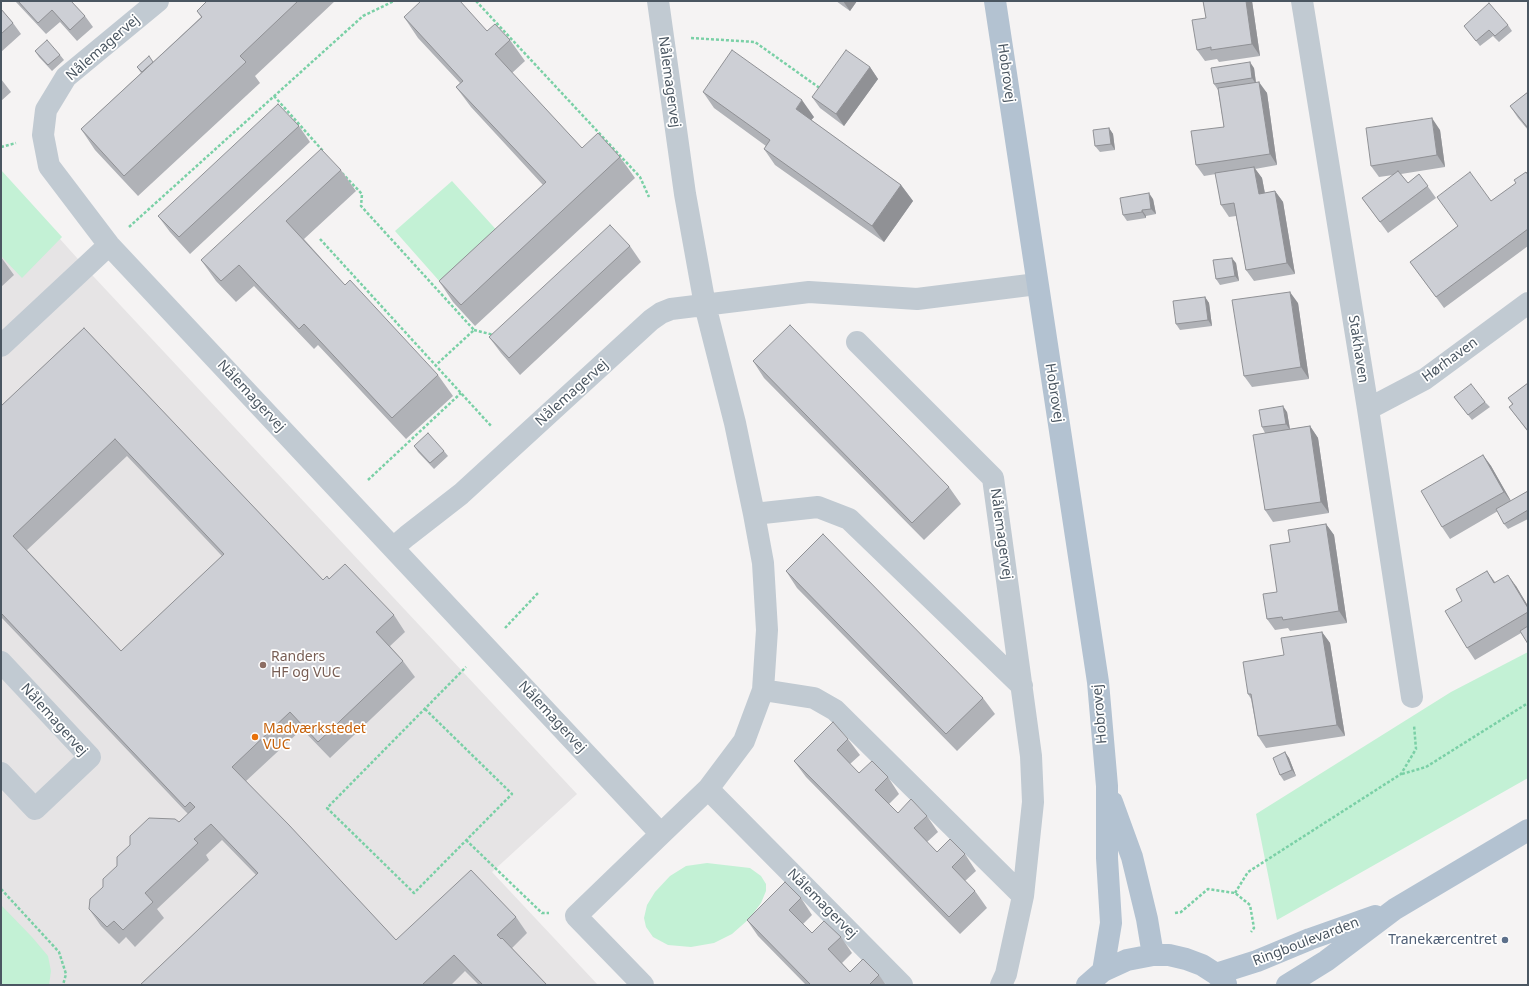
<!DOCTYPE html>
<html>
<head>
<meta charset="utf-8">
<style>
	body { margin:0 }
	#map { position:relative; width:1529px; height:986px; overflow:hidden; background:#f5f3f3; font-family:"Noto Sans",sans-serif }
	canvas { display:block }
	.frame { position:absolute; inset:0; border:2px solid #4a5661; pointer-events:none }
</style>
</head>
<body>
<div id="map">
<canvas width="1529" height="986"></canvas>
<div class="frame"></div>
</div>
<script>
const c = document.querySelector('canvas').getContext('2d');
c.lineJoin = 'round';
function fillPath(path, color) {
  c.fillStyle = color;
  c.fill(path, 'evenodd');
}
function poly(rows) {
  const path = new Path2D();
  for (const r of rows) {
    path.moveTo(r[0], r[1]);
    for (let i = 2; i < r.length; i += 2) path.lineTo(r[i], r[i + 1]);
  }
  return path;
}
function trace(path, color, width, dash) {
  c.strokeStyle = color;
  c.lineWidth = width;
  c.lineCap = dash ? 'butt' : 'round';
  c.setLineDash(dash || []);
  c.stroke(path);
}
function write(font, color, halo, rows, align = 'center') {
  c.font = font + ' "Noto Sans",sans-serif';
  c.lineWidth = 3.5;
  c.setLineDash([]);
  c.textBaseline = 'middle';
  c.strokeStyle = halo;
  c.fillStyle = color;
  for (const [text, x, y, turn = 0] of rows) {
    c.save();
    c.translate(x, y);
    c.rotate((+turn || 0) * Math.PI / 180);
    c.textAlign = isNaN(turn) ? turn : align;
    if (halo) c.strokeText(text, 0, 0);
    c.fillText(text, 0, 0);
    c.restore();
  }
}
fillPath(poly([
	[1,173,94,277,577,794,492,872,598,985,1,985]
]), '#e6e4e5');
fillPath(poly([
	[1,170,62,237,22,278,1,256],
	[452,181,511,246,456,300,395,231],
	[1528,652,1528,778,1277,920,1256,814,1451,692],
	[707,863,750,868,761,876,766,884,766,891,761,903,749,919,732,934,714,943,691,947,668,945,653,937,646,927,644,918,647,905,655,892,670,876,686,866],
	[1,905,32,937,48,956,51,971,49,985,1,985]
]), '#c3f1d5');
trace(poly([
	[476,1,640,177,649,197],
	[691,38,755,42,821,89],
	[274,96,323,151],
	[1,147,16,143],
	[342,173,362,194,361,206,474,330,436,365],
	[129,227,363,16,394,1],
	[320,239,492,427],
	[474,330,494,335],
	[368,480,461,393],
	[505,628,538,593],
	[425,709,512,794,414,893,327,808,466,667],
	[1402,774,1426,767,1528,703],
	[466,840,542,913,549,913],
	[1,889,59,952,66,974,63,985],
	[1235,893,1248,872,1401,774,1416,749,1414,725],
	[1175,913,1181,912,1208,889,1235,893,1250,905,1254,928,1251,932]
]), '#7ad0a6', 2.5, [3, 2]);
trace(poly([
	[158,1,66,77,46,110,43,135,49,166,109,245,661,834],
	[1302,1,1368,409,1412,697],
	[857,342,993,478,1031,756,1033,802,1023,896,1006,974,1001,985],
	[1,346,109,245],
	[1368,409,1425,379,1528,303],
	[754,514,818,507,849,519,1022,686],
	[393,548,407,536,461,494,651,320,661,313,671,309,809,292,917,299,1037,284],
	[1,662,90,757,35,809,1,773],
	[763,690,814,698,835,710,1023,896],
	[708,789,902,985],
	[643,985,576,916,661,834,708,789,744,741,763,690,767,630,763,563,754,514,735,423,705,305,685,194,658,1]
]), '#c1cad2', 22);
trace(poly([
	[995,1,1098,682,1107,786,1107,858,1111,923,1103,971],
	[1112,802,1132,857,1147,919,1153,955],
	[1216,974,1257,961,1310,939,1375,916],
	[1087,985,1103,971,1127,960,1153,955,1169,955,1186,959,1202,965,1216,974,1226,984],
	[1287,985,1326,961,1395,909,1528,830]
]), '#b3c2d1', 22);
fillPath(poly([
	[15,1,71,1,85,16,93,27,77,41,60,22,46,34],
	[207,1,335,1,255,76,260,83,138,196,95,150,81,129,141,73,137,67,153,62,201,17,197,11],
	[836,1,857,1,850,11],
	[1203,1,1252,1,1260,56,1219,62,1217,59,1205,61,1197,50,1206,18],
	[1,9,13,23,21,34,1,52],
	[404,17,487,31,510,40,525,61,512,73,582,148,620,157,635,178,475,326,453,302,439,281,543,185,471,107,456,87,460,83,418,38],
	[1508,25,1512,31,1499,42,1493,36,1480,46,1464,26],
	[35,51,60,55,64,60,52,71,39,57],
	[870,67,878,79,844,126,820,108,812,97],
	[1254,68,1256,82,1267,93,1277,165,1255,169,1262,178,1265,193,1275,191,1283,202,1295,274,1254,281,1246,270,1236,216,1229,217,1221,205,1216,174,1204,176,1196,165,1224,127,1218,90,1214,84],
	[1,79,11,92,1,101],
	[703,92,814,117,811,120,901,185,913,201,884,242,775,165,764,149,766,146,714,108],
	[1528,92,1528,130,1518,118,1510,106],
	[299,126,310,142,190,254,170,232,158,216],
	[1109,128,1113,134,1115,150,1100,152,1095,146],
	[1440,130,1445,167,1401,174,1408,183,1419,174,1436,198,1388,233,1362,198,1393,175,1379,177,1371,166],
	[341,170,356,191,304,239,345,285,438,375,453,396,406,439,318,345,314,349,254,286,236,302,216,281,201,260],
	[1528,175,1528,246,1444,308,1410,262,1491,201],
	[1153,199,1156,214,1146,216,1146,218,1127,221,1123,215],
	[630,246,641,262,520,375,501,353,489,337],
	[1,257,14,275,1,287],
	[1236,263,1239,281,1220,285,1216,279],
	[1205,297,1209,303,1212,326,1180,330,1176,324],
	[1298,303,1309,379,1252,387,1244,376],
	[84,328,323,580,329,579,394,615,405,632,390,646,403,661,415,677,330,758,302,729,246,781,396,940,516,917,527,933,512,948,547,985,479,985,465,971,451,985,140,985,256,875,222,840,206,855,209,860,157,909,164,918,135,947,126,937,119,944,101,926,89,909,188,814,1,617,1,406],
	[127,456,222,556,121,651,27,550],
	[753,361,949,487,961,504,924,540,764,378],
	[1528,383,1528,432,1509,407,1512,404,1508,398],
	[1454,397,1485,402,1490,407,1472,420],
	[1287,412,1290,429,1310,426,1318,438,1329,513,1273,522,1265,510,1265,433,1262,427],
	[414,446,444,451,448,456,434,469,418,452],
	[1483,455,1491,466,1511,501,1528,491,1528,519,1508,529,1504,524,1498,511,1450,539,1442,527],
	[1326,524,1334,535,1347,623,1290,631,1288,628,1275,630,1267,619,1277,592],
	[786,571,983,698,995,714,957,751,797,588],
	[1487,571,1495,582,1516,586,1528,606,1528,644,1521,633,1475,660,1467,648,1462,601],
	[1322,632,1330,643,1345,736,1266,748,1258,736,1251,699,1248,694,1284,655],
	[848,739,860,755,850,764,859,773,888,777,899,794,889,804,898,813,927,816,938,832,927,842,937,852,965,854,976,871,965,881,975,891,987,908,960,934,806,777,794,761],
	[1285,752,1289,758,1296,776,1284,781,1280,775],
	[801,898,812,915,803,924,812,933,841,937,852,953,842,963,850,972,879,975,886,985,806,985,758,936,747,920]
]), '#b0b2b7');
fillPath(poly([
	[843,1,857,1,850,11],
	[1246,1,1252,1,1260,56,1252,44],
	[1250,62,1254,68,1256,84,1252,78],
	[870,67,878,79,844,126,836,114],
	[1259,82,1267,93,1277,165,1270,154],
	[802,100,814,117,807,125,796,109],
	[1432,118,1440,130,1445,167,1437,155],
	[1109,128,1113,134,1115,150,1111,144],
	[1254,167,1262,178,1267,205,1259,194],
	[901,185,913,201,884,242,872,226],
	[1275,191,1283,202,1295,274,1287,263],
	[1149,193,1153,199,1156,214,1151,209],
	[1142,210,1146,216,1146,218,1142,212],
	[1232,258,1236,263,1239,281,1235,276],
	[1290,292,1298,303,1309,379,1301,367],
	[1205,297,1209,303,1212,326,1208,320],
	[1283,406,1287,412,1290,430,1286,424],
	[1310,426,1318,438,1329,513,1321,502],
	[1483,455,1491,466,1512,503,1504,492],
	[1326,524,1334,535,1347,623,1339,611],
	[1487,571,1495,583,1494,583],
	[1508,575,1516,586,1528,606,1528,608],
	[1322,632,1330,643,1345,736,1337,725],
	[1285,752,1289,758,1296,776,1292,770]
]), '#909195');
const building = poly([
	[18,1,71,1,85,16,70,30,52,10,38,23,18,1],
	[207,1,298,1,240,56,246,62,124,176,81,129,202,17,197,11,207,1],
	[421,1,460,1,487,31,495,24,510,40,495,54,582,148,598,133,620,157,461,305,439,281,546,182,456,87,463,81,404,17,421,1],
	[1203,1,1246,1,1252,44,1211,50,1211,47,1197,50,1192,20,1206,18,1203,1],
	[1489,3,1508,25,1495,36,1489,30,1476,41,1464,26,1489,3],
	[1,9,13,23,1,34,1,9],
	[47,40,60,55,48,65,35,51,47,40],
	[732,50,802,100,796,109,901,185,872,226,764,149,770,140,703,92,732,50],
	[846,50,870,67,836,114,812,97,846,50],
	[149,56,153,62,142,72,137,67,149,56],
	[1250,62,1252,78,1214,84,1211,68,1250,62],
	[1259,82,1270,154,1196,165,1191,131,1224,127,1218,88,1259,82],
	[1528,92,1528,128,1510,106,1528,92],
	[278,104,299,126,179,237,158,216,278,104],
	[1432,118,1437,155,1371,166,1366,128,1432,118],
	[1109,128,1111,144,1095,146,1093,130,1109,128],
	[321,149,341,170,286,221,345,285,350,280,438,375,392,418,304,324,299,329,239,265,221,281,201,260,321,149],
	[1254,167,1259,194,1275,191,1287,263,1246,270,1234,203,1221,205,1215,173,1254,167],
	[1398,171,1408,183,1419,174,1428,186,1380,222,1362,198,1398,171],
	[1470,172,1491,201,1516,183,1514,180,1526,172,1528,175,1528,229,1436,297,1410,262,1458,226,1437,197,1470,172],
	[1149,193,1151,209,1142,210,1142,212,1123,215,1120,198,1149,193],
	[610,225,630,246,509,358,489,337,610,225],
	[1232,258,1235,276,1216,279,1213,260,1232,258],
	[1290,292,1301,367,1244,376,1232,300,1290,292],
	[1205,297,1208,320,1176,324,1173,301,1205,297],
	[790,325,949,487,912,523,753,361,790,325],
	[84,328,323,580,327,576,329,579,345,564,394,615,376,632,403,661,318,742,290,712,232,767,289,825,396,940,471,870,516,917,497,935,501,939,502,938,547,985,483,985,454,955,422,985,140,985,258,873,211,824,194,839,198,843,145,893,153,902,123,930,114,921,107,927,89,909,90,899,103,887,103,879,117,866,117,857,130,845,130,836,149,818,175,819,179,822,195,807,190,802,185,807,1,613,1,406,84,328],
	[115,439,224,554,121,651,13,536,115,439],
	[1528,383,1528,431,1509,407,1513,404,1508,398,1528,383],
	[1471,384,1485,402,1468,415,1454,397,1471,384],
	[1283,406,1286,424,1262,427,1259,410,1283,406],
	[1310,426,1321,502,1265,510,1253,435,1310,426],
	[428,433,444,451,430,463,414,446,428,433],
	[1483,455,1504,492,1442,527,1421,491,1483,455],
	[1528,491,1528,510,1504,524,1496,509,1528,491],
	[1326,524,1339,611,1283,620,1282,617,1267,619,1263,594,1277,592,1270,545,1290,542,1288,530,1326,524],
	[823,534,983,698,946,734,786,571,823,534],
	[1487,571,1494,583,1508,575,1528,608,1528,612,1467,648,1445,611,1462,601,1456,589,1487,571],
	[1528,626,1528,644,1520,631,1528,626],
	[1322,632,1337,725,1258,736,1251,694,1248,694,1243,662,1284,655,1281,638,1322,632],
	[833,722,848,739,837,750,859,773,872,761,888,777,875,790,898,813,911,799,927,816,914,828,937,852,950,839,965,854,952,867,975,891,949,917,794,761,833,722],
	[1285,752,1292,770,1280,775,1273,758,1285,752],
	[785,882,801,898,789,910,812,933,824,921,841,937,828,949,850,972,863,959,879,975,869,985,811,985,747,920,785,882]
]);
fillPath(building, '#cdcfd5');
trace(building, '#909195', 1);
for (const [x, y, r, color] of [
	[263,665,4,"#8d6e63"],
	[255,737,4,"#e8710a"],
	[1505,940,4,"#5c6f8a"]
]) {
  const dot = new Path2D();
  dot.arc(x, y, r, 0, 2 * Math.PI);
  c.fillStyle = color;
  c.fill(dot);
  trace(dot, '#fff', 1.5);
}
write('14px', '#4a5661', '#fff', [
	["Nålemagervej",103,48,-41],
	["Hobrovej",1006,73,82],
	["Nålemagervej",669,82,82],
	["Stakhaven",1358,349,81],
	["Hørhaven",1450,360,-36],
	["Nålemagervej",572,393,-42],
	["Hobrovej",1054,393,81],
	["Nålemagervej",251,396,47],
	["Nålemagervej",1001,534,82],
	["Hobrovej",1100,714,-95],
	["Nålemagervej",552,717,47],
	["Nålemagervej",54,720,48],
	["Nålemagervej",822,904,45],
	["Ringboulevarden",1306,942,-21]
]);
write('14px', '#785e54', '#fff', [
	["Randers",271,657],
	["HF og VUC",271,673]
], 'left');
write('14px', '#c56008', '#fff', [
	["Madværkstedet",263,729],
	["VUC",263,745]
], 'left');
write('14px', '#4e5e75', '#fff', [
	["Tranekærcentret",1497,940]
], 'right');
</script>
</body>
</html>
